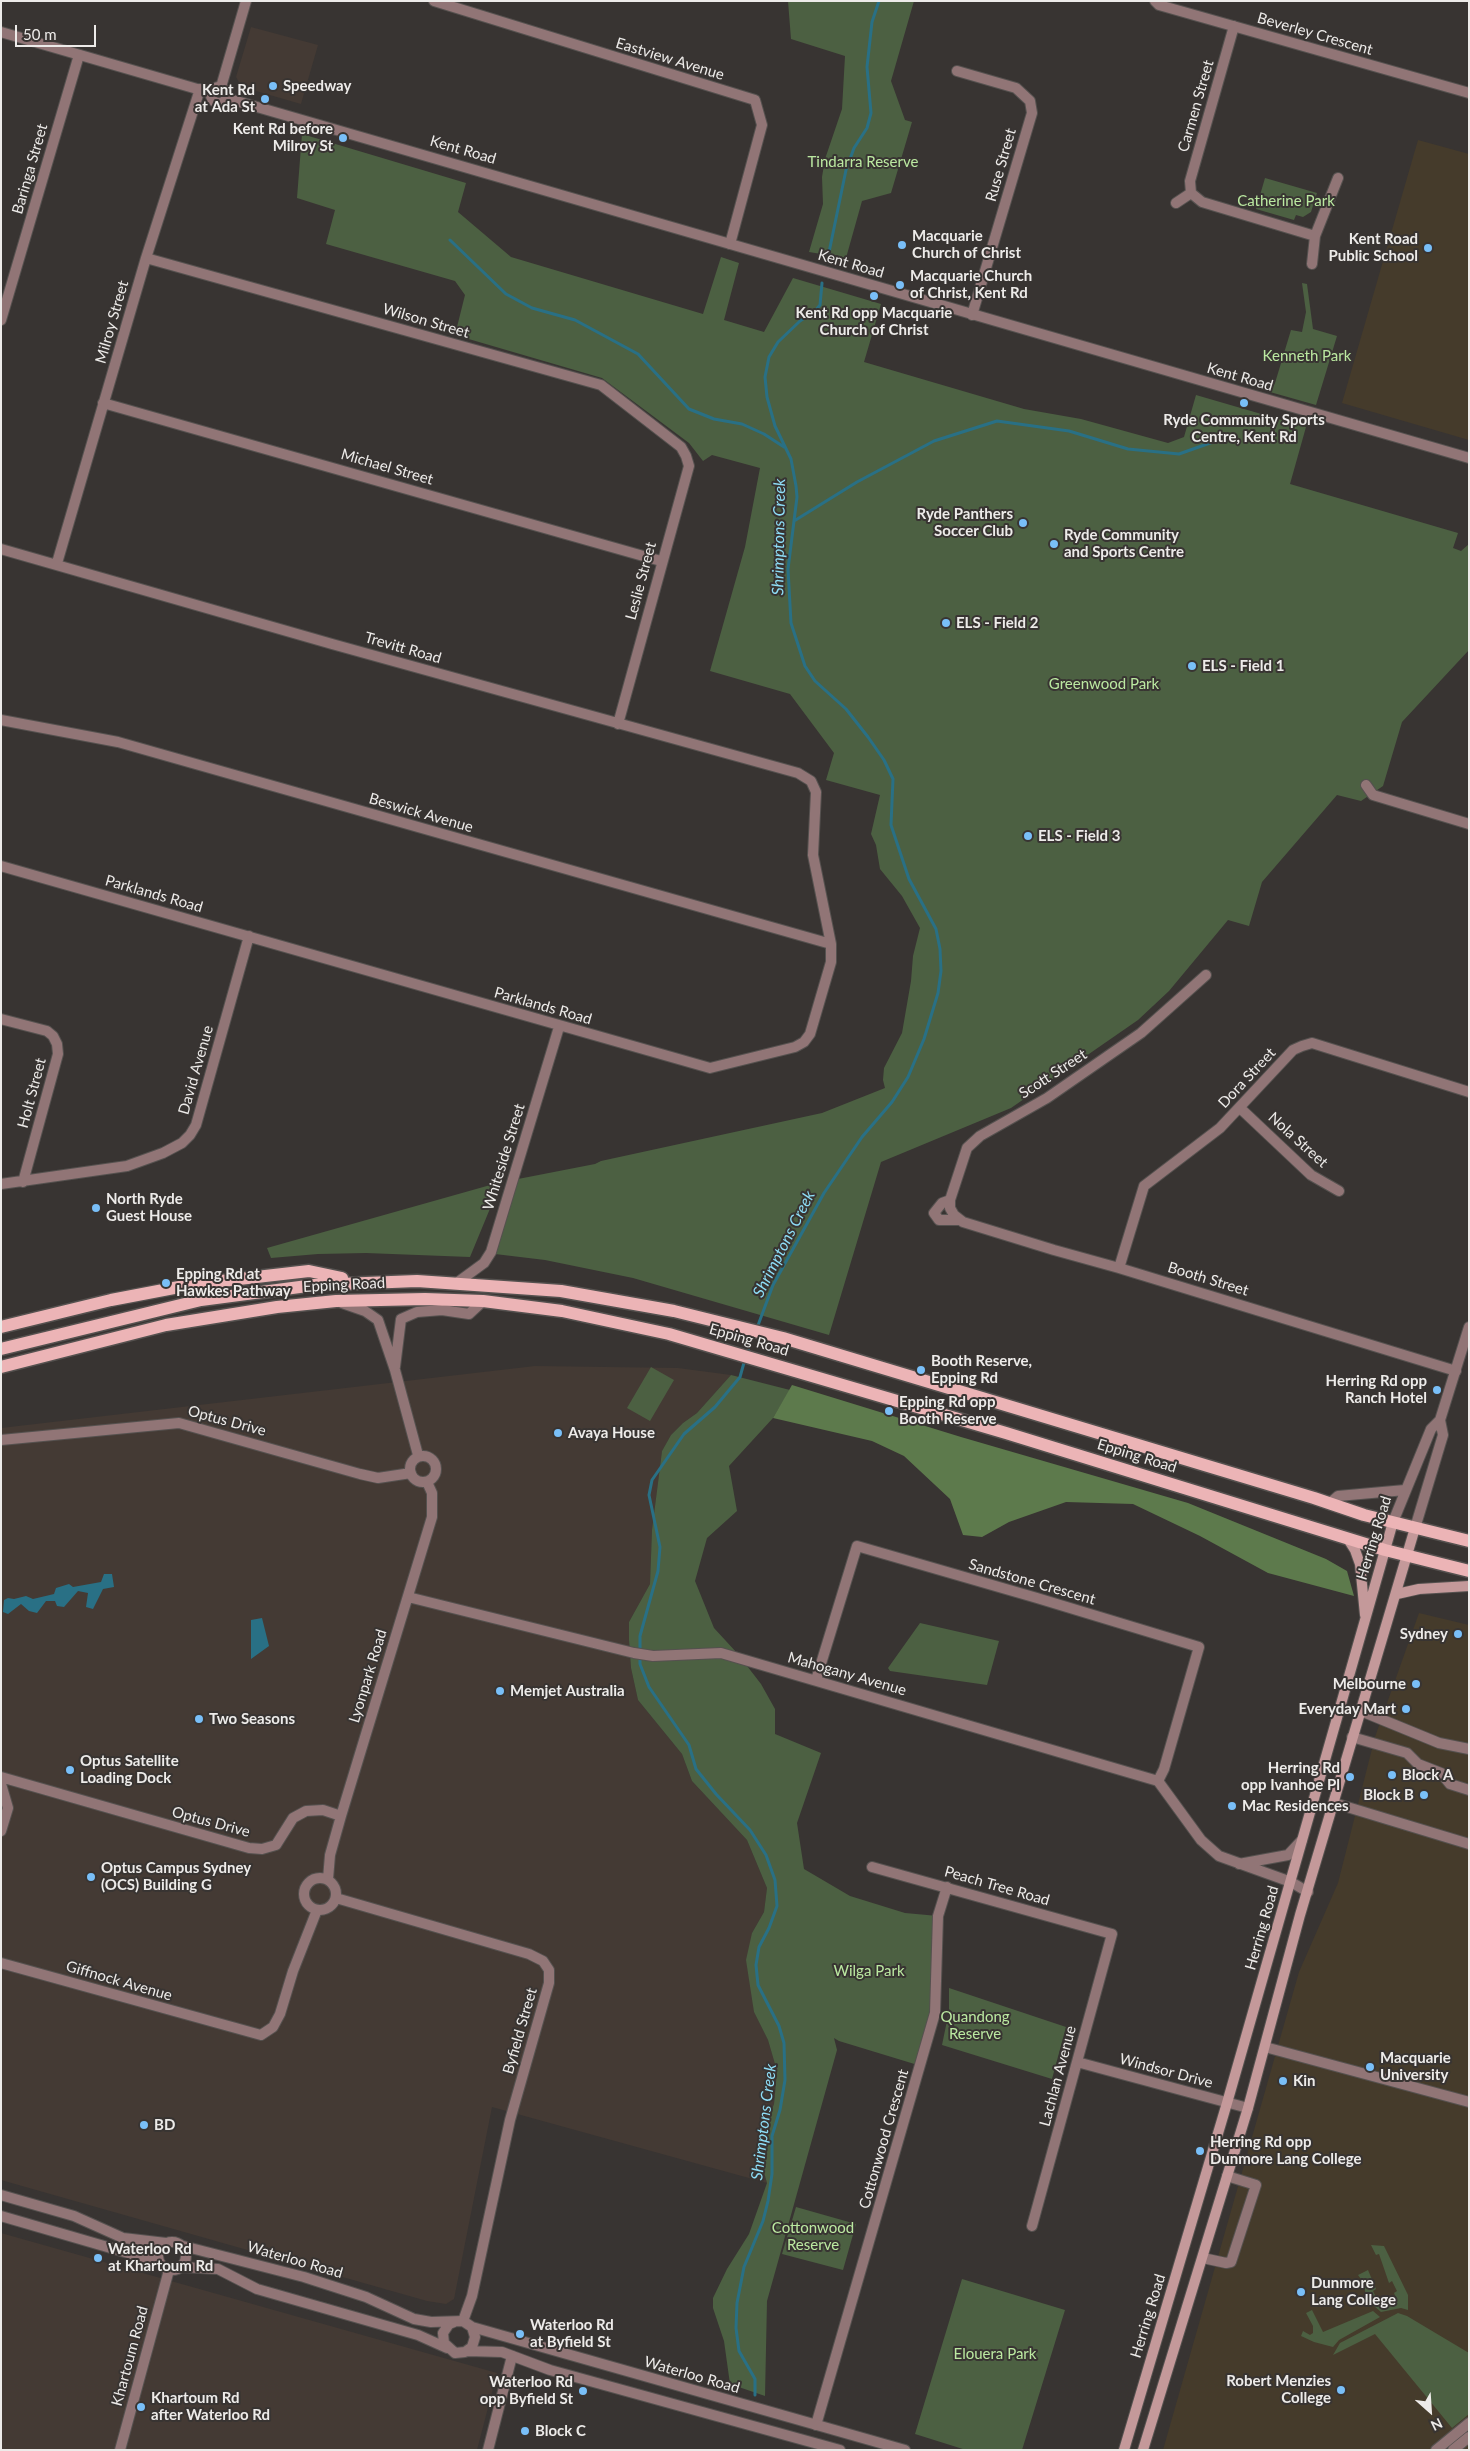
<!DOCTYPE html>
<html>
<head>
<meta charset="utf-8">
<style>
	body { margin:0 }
	#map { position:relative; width:1470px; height:2451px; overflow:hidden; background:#383432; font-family:Lato,sans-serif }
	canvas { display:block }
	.frame { position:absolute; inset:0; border:2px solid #edebe9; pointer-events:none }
	.north { position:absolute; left:1405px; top:2386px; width:50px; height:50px; -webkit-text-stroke:4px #383432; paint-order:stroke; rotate:154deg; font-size:14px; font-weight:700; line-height:20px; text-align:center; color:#edebe9 }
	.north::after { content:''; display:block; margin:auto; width:18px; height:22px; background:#edebe9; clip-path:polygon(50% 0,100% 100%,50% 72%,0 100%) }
	.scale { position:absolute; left:15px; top:25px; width:81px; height:22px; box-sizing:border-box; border:2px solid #edebe9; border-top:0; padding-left:6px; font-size:15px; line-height:18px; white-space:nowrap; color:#edebe9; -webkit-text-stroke:4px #383432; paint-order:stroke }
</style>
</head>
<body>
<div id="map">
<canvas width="1470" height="2451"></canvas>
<div class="frame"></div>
<div class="north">N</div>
<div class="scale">50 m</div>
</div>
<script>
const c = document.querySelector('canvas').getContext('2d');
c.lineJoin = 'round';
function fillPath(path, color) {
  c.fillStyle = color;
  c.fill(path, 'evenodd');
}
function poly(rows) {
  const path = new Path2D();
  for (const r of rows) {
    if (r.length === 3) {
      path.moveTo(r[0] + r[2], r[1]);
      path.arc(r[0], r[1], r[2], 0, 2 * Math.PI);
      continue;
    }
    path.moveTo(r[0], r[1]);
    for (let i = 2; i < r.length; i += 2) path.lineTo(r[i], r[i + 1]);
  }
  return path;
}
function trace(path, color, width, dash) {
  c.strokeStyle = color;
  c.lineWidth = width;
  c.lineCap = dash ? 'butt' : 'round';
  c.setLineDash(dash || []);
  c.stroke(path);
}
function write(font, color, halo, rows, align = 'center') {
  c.font = font + ' Lato,sans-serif';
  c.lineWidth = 4;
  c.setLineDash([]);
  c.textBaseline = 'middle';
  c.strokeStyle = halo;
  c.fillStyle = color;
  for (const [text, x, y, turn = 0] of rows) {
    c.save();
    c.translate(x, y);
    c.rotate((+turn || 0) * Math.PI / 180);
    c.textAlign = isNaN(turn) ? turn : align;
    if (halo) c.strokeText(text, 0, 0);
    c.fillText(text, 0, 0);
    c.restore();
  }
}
fillPath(poly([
	[251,27,318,45,301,104,242,87,236,77],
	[535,1366,678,1368,731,1375,697,1413,683,1423,671,1435,662,1451,652,1530,650,1584,629,1622,629,1640,631,1668,638,1700,682,1754,692,1781,747,1840,767,1888,764,1912,752,1933,754,2012,768,2040,777,2071,774,2104,758,2147,767,2183,492,2107,454,2299,446,2304,427,2301,1,2180,1,1428],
	[1,2233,497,2373,477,2450,1,2450]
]), '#443a34');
fillPath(poly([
	[1418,140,1469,154,1469,440,1342,403],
	[1419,1613,1469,1625,1469,2450,1163,2450,1299,1972,1338,1883,1375,1737]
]), '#453b2b');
fillPath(poly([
	[788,1,914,1,891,81,905,120,912,122,891,193,862,201,846,258,809,252,823,204,822,177,825,159,842,109,845,56,791,39],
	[302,134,466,183,458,212,511,257,703,314,721,257,739,263,724,320,764,332,793,278,881,304,864,362,1024,409,1081,419,1168,443,1184,437,1196,395,1306,427,1290,484,1458,533,1453,548,1461,551,1469,544,1469,650,1402,722,1383,786,1361,801,1337,795,1262,882,1249,926,1228,920,1169,991,1138,1020,1011,1108,881,1162,829,1335,633,1278,545,1260,495,1254,518,1179,595,1164,601,1161,822,1113,885,1088,883,1080,884,1068,902,1033,911,981,913,956,920,928,902,896,880,869,876,845,871,834,880,795,826,780,834,753,790,694,710,671,745,547,760,468,712,455,703,461,689,443,602,378,455,335,465,295,455,281,326,244,335,210,297,198],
	[1265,178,1317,193,1311,212,1303,217,1296,215,1294,220,1256,209],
	[1302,283,1307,284,1313,329,1337,336,1316,405,1270,392,1275,383,1291,330,1302,332,1306,312],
	[501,1182,470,1257,366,1253,318,1254,271,1258,267,1248],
	[651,1367,674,1380,650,1421,627,1408],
	[731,1375,790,1390,773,1418,729,1466,737,1511,707,1538,695,1581,714,1628,737,1653,761,1684,775,1709,775,1734,821,1753,797,1823,804,1869,850,1896,905,1913,938,1916,935,2013,921,2066,839,2041,834,2038,837,2050,767,2301,765,2396,730,2384,724,2341,713,2308,713,2298,727,2269,749,2234,767,2183,757,2147,774,2104,777,2071,768,2040,754,2012,746,1960,752,1933,764,1912,767,1888,747,1840,692,1781,682,1754,638,1700,631,1668,629,1640,629,1622,650,1584,652,1530,662,1451,671,1435,683,1423,697,1413],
	[920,1623,999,1641,987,1685,890,1671,888,1668],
	[949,1988,1066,2027,1052,2079,942,2045,949,2011],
	[796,2207,856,2224,843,2270,782,2254],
	[1371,2245,1384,2246,1408,2295,1408,2310,1401,2308,1381,2312,1367,2300,1363,2282,1358,2275,1368,2270,1376,2289,1373,2291,1378,2301,1381,2300,1384,2304,1396,2298,1394,2293,1397,2291,1392,2281,1389,2283,1379,2254,1376,2255],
	[962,2279,1065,2310,1022,2450,966,2450,915,2434],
	[1312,2310,1323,2332,1373,2311,1380,2317,1339,2340,1333,2347,1314,2342,1301,2336,1303,2331,1310,2335,1313,2333,1313,2326,1306,2313],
	[1398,2313,1407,2316,1469,2353,1469,2414,1452,2428,1375,2334,1333,2355,1340,2343]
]), '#4c6042');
fillPath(poly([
	[792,1385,961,1437,1188,1503,1326,1559,1347,1571,1354,1596,1268,1573,1200,1536,1133,1504,1066,1502,1009,1522,982,1537,963,1535,950,1499,904,1456,872,1441,773,1418]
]), '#5d7a4c');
fillPath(poly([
	[104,1574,112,1574,114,1587,103,1589,93,1609,86,1607,88,1593,78,1591,64,1607,57,1606,55,1601,46,1601,37,1613,29,1611,21,1604,8,1614,3,1612,4,1600,8,1598,14,1599,26,1596,33,1599,54,1594,56,1588,69,1584,73,1587,101,1582],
	[262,1618,269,1646,251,1659,251,1620]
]), '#297085');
trace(poly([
	[450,240,506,294,532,308,575,320,638,354,689,409,714,419,742,424,764,434,784,447],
	[827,262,846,170,854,148,867,128,871,113,867,67,872,22,879,1],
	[794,521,857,482,934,441,997,421,1069,431,1128,449,1179,454,1227,437],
	[757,1328,773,1285,824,1193,862,1137,892,1102,908,1077,924,1039,938,993,941,971,940,949,936,929,909,879,891,825,893,779,884,760,868,737,846,709,815,681,805,666,791,623,788,569,797,497,796,486,791,459,775,426,767,397,765,377,769,357,778,342,800,321,815,311,820,305,822,283],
	[747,1353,754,1333],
	[745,1359,740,1377,715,1407,684,1434,652,1480,649,1495,660,1547,658,1571,640,1636,640,1664,649,1687,689,1745,696,1769,716,1794,750,1830,766,1855,775,1880,777,1906,769,1928,759,1947,756,1965,758,1985,779,2026,784,2043,785,2080,780,2110,772,2136,772,2174,768,2201,763,2221,744,2267,737,2303,736,2328,739,2351,755,2379,755,2395]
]), '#297085', 3);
const minor = poly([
	[434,1,755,100,762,125,730,244],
	[1155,1,1159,5,1469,93],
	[1234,26,1190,181,1191,193,1202,202,1315,236],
	[957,71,1016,88,1030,101,1032,113,972,315],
	[221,87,246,1],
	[1176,203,1191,193],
	[146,258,601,385,681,447,686,456,689,466,618,724],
	[1312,264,1315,236,1338,178],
	[1,320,79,55],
	[103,403,661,561],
	[1,549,332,644,798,773,811,781,816,792,813,855,831,944,831,962,810,1034,804,1042,795,1047,710,1068,1,866],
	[57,563,146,258,200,89],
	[1,720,118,742,831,944],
	[1366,785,1373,795,1469,824],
	[1206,975,1141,1033,1047,1098,980,1136,967,1148,950,1200,950,1208,954,1215,963,1222,1054,1250,1119,1268,1456,1371],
	[1,1019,47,1031,53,1036,57,1044,58,1054,23,1182],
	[1240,1108,1311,1175,1339,1191],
	[1,1184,127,1166,163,1153,182,1143,190,1135,196,1125,249,936],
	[950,1200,942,1203,934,1213,939,1220,958,1220],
	[1119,1268,1144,1186,1220,1128,1293,1050,1302,1046,1312,1043,1469,1092],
	[458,1282,484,1263,491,1252,559,1027],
	[342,1303,365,1311,378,1320,395,1370,418,1455],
	[395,1367,401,1319,417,1312,442,1310,469,1314,483,1301],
	[1,1440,179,1423,360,1474,378,1478,411,1473],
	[423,1469,13],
	[408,1597,634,1653,653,1656,721,1653,1158,1781,1201,1840,1219,1856,1291,1882,1308,1892],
	[816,1680,857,1546,1037,1598,1199,1647,1164,1769,1158,1781],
	[1361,1711,1439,1743,1469,1749],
	[1352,1737,1407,1753,1418,1764,1441,1773,1450,1784,1469,1790],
	[1,1777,249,1848,262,1849,276,1845,293,1818,306,1811,323,1810,341,1816],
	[1,1784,8,1808,1,1831],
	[1334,1803,1469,1844],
	[1239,1864,1288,1855,1302,1840],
	[872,1867,1112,1934,1032,2226],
	[320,1894,16],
	[328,1879,330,1855,341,1816,432,1517,432,1493,427,1482],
	[336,1898,529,1954,543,1961,549,1970,549,1983,510,2120,472,2296,463,2321],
	[1,1963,261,2035,273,2027,280,2014,293,1971,317,1910],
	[1265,2047,1469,2102],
	[1077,2062,1248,2108],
	[1203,2258,1226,2263,1231,2262,1256,2185,1227,2176],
	[816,2425,935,2013,938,1916,947,1887],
	[120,2450,169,2270],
	[488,2450,512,2356],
	[1436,2450,1469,2423],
	[1453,2450,1469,2437]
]);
const tertiary = poly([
	[1,32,211,93],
	[219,95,8],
	[226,98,1469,458],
	[1330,1503,1338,1496,1405,1490],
	[1393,1522,1431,1429,1440,1420],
	[1415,1528,1443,1435,1440,1420,1469,1327],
	[1,2195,74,2216,123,2238,166,2243],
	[1,2216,159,2262],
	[172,2256,14],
	[183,2246,304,2277,366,2297,414,2319,431,2322,463,2321,472,2327,475,2337,472,2347,465,2352,455,2353,444,2343,443,2333,449,2324,454,2322],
	[181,2267,218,2269,257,2289,418,2335,447,2348],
	[472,2327,905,2450],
	[468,2351,502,2352,550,2370,840,2450]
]);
const secondary = poly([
	[1348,1539,1355,1550,1360,1564,1365,1615],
	[1397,1594,1419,1589,1469,1586],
	[1124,2450,1227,2103,1393,1522],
	[1143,2450,1248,2108,1300,1915,1415,1528]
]);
const primary = poly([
	[1,1327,111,1300,195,1284,309,1271,342,1278],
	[1,1349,201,1300,315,1285,417,1281,561,1291,674,1311,783,1338,1314,1498,1364,1515,1469,1541],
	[1,1367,166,1325,277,1307,336,1301,425,1299,483,1301,562,1311,669,1334,1006,1433,1385,1550,1469,1571]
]);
trace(minor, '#55514f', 12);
trace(tertiary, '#55514f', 12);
trace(secondary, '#55514f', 12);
trace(primary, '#55514f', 15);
trace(minor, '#917576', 10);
trace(tertiary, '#917576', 10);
trace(secondary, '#c4999a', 10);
trace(primary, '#ecb4b6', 12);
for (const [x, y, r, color] of [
	[273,86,5,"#79bff8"],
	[265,99,5,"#79bff8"],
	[343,138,5,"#79bff8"],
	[902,245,5,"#79bff8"],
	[1428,248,5,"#79bff8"],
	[900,285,5,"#79bff8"],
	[874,296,5,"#79bff8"],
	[1244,403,5,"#79bff8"],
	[1023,523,5,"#79bff8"],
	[1054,544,5,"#79bff8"],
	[946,623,5,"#79bff8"],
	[1192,666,5,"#79bff8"],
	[1028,836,5,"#79bff8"],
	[96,1208,5,"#79bff8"],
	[166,1283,5,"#79bff8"],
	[921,1370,5,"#79bff8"],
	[1437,1390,5,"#79bff8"],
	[889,1411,5,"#79bff8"],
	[558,1433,5,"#79bff8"],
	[1458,1634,5,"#79bff8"],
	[1416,1684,5,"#79bff8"],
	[500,1691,5,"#79bff8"],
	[1406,1709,5,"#79bff8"],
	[199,1719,5,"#79bff8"],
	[70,1770,5,"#79bff8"],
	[1392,1775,5,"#79bff8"],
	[1350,1777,5,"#79bff8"],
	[1424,1795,5,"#79bff8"],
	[1232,1806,5,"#79bff8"],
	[91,1877,5,"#79bff8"],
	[1370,2067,5,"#79bff8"],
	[1283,2081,5,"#79bff8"],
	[144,2125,5,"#79bff8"],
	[1200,2151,5,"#79bff8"],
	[98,2258,5,"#79bff8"],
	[1301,2292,5,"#79bff8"],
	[520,2334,5,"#79bff8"],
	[1341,2390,5,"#79bff8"],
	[583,2391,5,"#79bff8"],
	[141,2407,5,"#79bff8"],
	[525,2431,5,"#79bff8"]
]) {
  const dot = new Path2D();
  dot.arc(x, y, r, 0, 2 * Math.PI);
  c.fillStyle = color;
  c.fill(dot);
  trace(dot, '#383432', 2);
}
write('15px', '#edebe9', '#383432', [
	["Beverley Crescent",1315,34,16],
	["Eastview Avenue",670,59,17],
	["Carmen Street",1196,106,-74],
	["Kent Road",463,150,16],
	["Ruse Street",1001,165,-74],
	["Baringa Street",30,169,-74],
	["Kent Road",851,264,16],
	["Wilson Street",426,321,16],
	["Milroy Street",112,322,-74],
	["Kent Road",1240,377,16],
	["Michael Street",387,467,16],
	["Leslie Street",641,581,-75],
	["Trevitt Road",403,648,16],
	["Beswick Avenue",421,813,16],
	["Parklands Road",154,894,16],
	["Parklands Road",543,1006,16],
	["David Avenue",196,1070,-74],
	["Scott Street",1053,1074,-33],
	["Dora Street",1247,1078,-47],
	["Holt Street",32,1093,-75],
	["Nola Street",1298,1140,42],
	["Whiteside Street",504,1157,-73],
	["Booth Street",1208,1279,17],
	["Epping Road",344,1285,-3],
	["Epping Road",749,1340,16],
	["Optus Drive",227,1421,15],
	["Epping Road",1137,1456,17],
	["Herring Road",1374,1538,-73],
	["Sandstone Crescent",1032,1582,16],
	["Mahogany Avenue",847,1674,16],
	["Lyonpark Road",368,1676,-73],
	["Optus Drive",211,1822,15],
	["Peach Tree Road",997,1886,16],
	["Herring Road",1262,1928,-74],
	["Giffnock Avenue",119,1981,16],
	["Byfield Street",520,2031,-74],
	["Windsor Drive",1166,2071,15],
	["Lachlan Avenue",1058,2076,-75],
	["Cottonwood Crescent",884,2139,-74],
	["Waterloo Road",295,2260,16],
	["Herring Road",1148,2316,-73],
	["Khartoum Road",130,2356,-75],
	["Waterloo Road",692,2375,16]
]);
write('bold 15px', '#edebe9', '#383432', [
	["Speedway",283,86],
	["Kent Rd",255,90,"right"],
	["at Ada St",255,107,"right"],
	["Kent Rd before",333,129,"right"],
	["Milroy St",333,146,"right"],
	["Macquarie",912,236],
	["Church of Christ",912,253],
	["Kent Road",1418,239,"right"],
	["Public School",1418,256,"right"],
	["Macquarie Church",910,276],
	["of Christ, Kent Rd",910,293],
	["Kent Rd opp Macquarie",874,313,"center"],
	["Church of Christ",874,330,"center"],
	["Ryde Community Sports",1244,420,"center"],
	["Centre, Kent Rd",1244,437,"center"],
	["Ryde Panthers",1013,514,"right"],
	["Soccer Club",1013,531,"right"],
	["Ryde Community",1064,535],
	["and Sports Centre",1064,552],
	["ELS - Field 2",956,623],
	["ELS - Field 1",1202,666],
	["ELS - Field 3",1038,836],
	["North Ryde",106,1199],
	["Guest House",106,1216],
	["Epping Rd at",176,1274],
	["Hawkes Pathway",176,1291],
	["Booth Reserve,",931,1361],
	["Epping Rd",931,1378],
	["Herring Rd opp",1427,1381,"right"],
	["Ranch Hotel",1427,1398,"right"],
	["Epping Rd opp",899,1402],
	["Booth Reserve",899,1419],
	["Avaya House",568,1433],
	["Sydney",1448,1634,"right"],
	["Melbourne",1406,1684,"right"],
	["Memjet Australia",510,1691],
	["Everyday Mart",1396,1709,"right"],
	["Two Seasons",209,1719],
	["Optus Satellite",80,1761],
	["Loading Dock",80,1778],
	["Herring Rd",1340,1768,"right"],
	["opp Ivanhoe Pl",1340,1785,"right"],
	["Block A",1402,1775],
	["Block B",1414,1795,"right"],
	["Mac Residences",1242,1806],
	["Optus Campus Sydney",101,1868],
	["(OCS) Building G",101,1885],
	["Macquarie",1380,2058],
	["University",1380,2075],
	["Kin",1293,2081],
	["BD",154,2125],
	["Herring Rd opp",1210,2142],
	["Dunmore Lang College",1210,2159],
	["Waterloo Rd",108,2249],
	["at Khartoum Rd",108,2266],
	["Dunmore",1311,2283],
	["Lang College",1311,2300],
	["Waterloo Rd",530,2325],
	["at Byfield St",530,2342],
	["Robert Menzies",1331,2381,"right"],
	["College",1331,2398,"right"],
	["Waterloo Rd",573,2382,"right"],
	["opp Byfield St",573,2399,"right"],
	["Khartoum Rd",151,2398],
	["after Waterloo Rd",151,2415],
	["Block C",535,2431]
], 'left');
write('15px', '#bbe9a1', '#383432', [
	["Tindarra Reserve",863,162],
	["Catherine Park",1286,201],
	["Kenneth Park",1307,356],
	["Greenwood Park",1104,684],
	["Wilga Park",869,1971],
	["Quandong",975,2017],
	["Reserve",975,2034],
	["Cottonwood",813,2228],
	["Reserve",813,2245],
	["Elouera Park",995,2354]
]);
write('italic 16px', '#8eddf6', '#383432', [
	["Shrimptons Creek",779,537,-89],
	["Shrimptons Creek",784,1244,-63],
	["Shrimptons Creek",764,2122,-83]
]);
</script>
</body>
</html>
